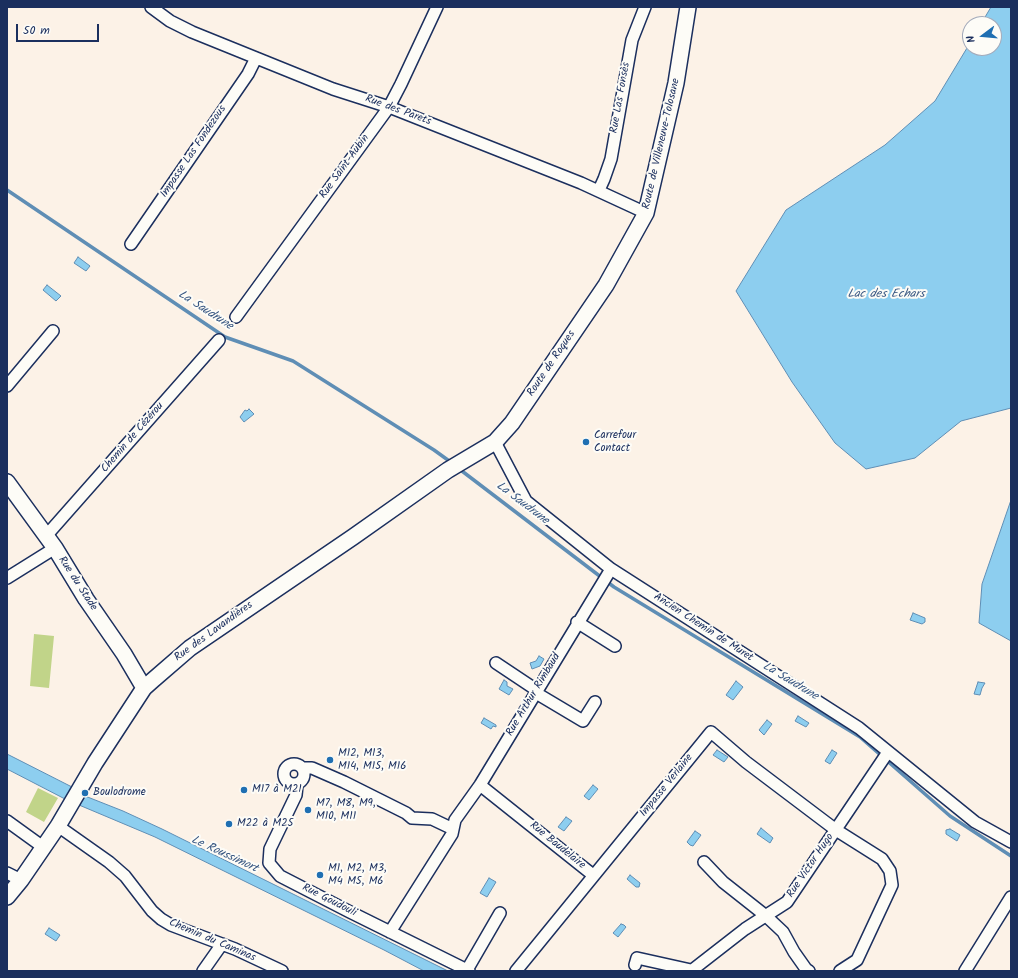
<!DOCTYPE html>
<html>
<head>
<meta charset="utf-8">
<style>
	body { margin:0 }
	#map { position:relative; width:1018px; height:978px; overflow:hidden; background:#fcf2e7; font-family:Kalam,sans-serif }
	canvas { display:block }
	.frame { position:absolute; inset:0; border:8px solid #1b2f5e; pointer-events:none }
	.north { position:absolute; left:962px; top:16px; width:40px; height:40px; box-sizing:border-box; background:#fdfcf7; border:1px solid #a3aaba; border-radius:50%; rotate:254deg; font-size:11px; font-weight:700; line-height:16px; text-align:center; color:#1b2f5e }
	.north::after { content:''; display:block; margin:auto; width:14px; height:18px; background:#1f6fb2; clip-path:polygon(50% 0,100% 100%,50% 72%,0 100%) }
	.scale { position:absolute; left:16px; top:24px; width:83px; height:18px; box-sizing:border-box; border:2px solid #1b2f5e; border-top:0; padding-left:5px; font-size:12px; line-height:14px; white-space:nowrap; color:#1b2f5e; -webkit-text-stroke:3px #fdfcf7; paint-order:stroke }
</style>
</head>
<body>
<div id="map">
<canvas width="1018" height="978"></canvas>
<div class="frame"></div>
<div class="north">N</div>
<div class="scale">50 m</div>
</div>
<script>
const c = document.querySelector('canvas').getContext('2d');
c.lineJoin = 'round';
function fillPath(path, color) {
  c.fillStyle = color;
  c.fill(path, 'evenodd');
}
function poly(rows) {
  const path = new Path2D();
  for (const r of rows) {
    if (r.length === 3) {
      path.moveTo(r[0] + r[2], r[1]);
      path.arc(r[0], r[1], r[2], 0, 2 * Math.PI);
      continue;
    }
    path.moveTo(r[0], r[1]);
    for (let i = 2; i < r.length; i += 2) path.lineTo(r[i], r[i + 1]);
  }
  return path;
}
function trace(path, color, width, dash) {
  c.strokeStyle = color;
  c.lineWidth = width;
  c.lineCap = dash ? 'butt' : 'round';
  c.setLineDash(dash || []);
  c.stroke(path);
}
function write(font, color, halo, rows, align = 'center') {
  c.font = font + ' Kalam,sans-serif';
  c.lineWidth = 4;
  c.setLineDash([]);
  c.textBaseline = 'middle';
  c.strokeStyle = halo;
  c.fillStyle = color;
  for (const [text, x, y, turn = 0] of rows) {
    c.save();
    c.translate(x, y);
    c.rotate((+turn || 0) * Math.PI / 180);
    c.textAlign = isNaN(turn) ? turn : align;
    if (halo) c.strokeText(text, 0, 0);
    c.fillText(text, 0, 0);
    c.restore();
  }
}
fillPath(poly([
	[34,634,54,636,49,688,30,686],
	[38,788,58,798,44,822,26,812]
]), '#c1d489');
const water = poly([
	[991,7,1011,7,1011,408,961,421,915,458,866,469,835,443,792,382,736,291,786,210,885,145,935,101,970,43,970,48,994,48,994,24,981,24,991,7],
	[78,257,90,266,86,271,74,263,78,257],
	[47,285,61,296,56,301,43,290,47,285],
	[249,409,254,414,244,422,240,417,245,410,247,411,249,409],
	[1011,500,1011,641,979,623,982,584,1011,500],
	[913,613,925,618,925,622,922,624,910,620,913,613],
	[539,656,544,659,540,666,532,669,530,663,536,661,539,656],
	[504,680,507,682,507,686,513,689,509,695,499,689,504,680],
	[736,681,743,687,733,700,726,695,736,681],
	[978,682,985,683,982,688,980,695,974,694,978,682],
	[798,716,809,723,806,727,795,721,798,716],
	[484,718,496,725,496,727,493,726,491,729,481,723,484,718],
	[767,720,772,724,764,735,759,730,767,720],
	[717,750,728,757,724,762,713,755,717,750],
	[832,750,837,753,830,764,825,761,832,750],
	[7,754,72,787,65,799,7,769,7,754],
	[593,785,598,789,589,800,584,796,593,785],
	[85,796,123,811,162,829,448,971,424,971,384,950,155,837,79,805,85,796],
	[566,817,572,821,564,831,558,827,566,817],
	[761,828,773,838,770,843,757,834,761,828],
	[950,829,960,835,957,841,946,834,946,830,950,829],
	[695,831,701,835,693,846,690,845,687,842,695,831],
	[630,875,640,883,639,887,636,887,627,879,630,875],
	[489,878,496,882,487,897,480,893,489,878],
	[621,924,624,925,626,927,618,937,613,933,621,924],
	[49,928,60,935,56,941,45,934,49,928]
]);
fillPath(water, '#8dceef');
trace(water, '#5f8eb5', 1);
trace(poly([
	[7,190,225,337,293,361,434,450,452,463],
	[458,468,614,587,860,737,950,816,1011,856]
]), '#5f8eb5', 3.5);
const street = poly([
	[151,7,170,21,192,32,333,89,389,107,581,183,646,213],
	[599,190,604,179,611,159,632,40,645,7],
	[131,244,248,74,256,58],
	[236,317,389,107,401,84,437,7],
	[7,386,53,331],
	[495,442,526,501,611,569,859,728,975,822,1011,842],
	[46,536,219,340],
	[7,578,55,548],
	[577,622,615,646],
	[496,663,538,691],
	[536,693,583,721,595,702],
	[294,774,10],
	[303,768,312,768,344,782,406,813,412,818,432,819,453,829],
	[297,785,296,795,270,849,269,863,280,876,350,912,469,971],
	[480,785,593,875],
	[7,821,43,847],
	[58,826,109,862,125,876,152,911,161,919,171,925,235,949,282,971],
	[704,862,723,882,766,916,783,932,794,952,806,969,809,971],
	[7,873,21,880],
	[390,932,452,834,455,820,480,785,611,569],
	[635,965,637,958,691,970],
	[467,970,500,913],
	[203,971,222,944],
	[516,971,711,732,746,762,836,830,882,859,890,871,892,885,857,960,840,971],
	[691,971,745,929,787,902,888,752],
	[965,971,1011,897]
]);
const secondary = poly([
	[7,482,55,548,86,599,124,654,144,688],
	[7,897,21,880,58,826,95,763,144,688,153,680,190,648,353,537,448,470,495,442,512,423,606,285,646,213,676,83,688,7]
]);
trace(street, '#1b2f5e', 14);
trace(secondary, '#1b2f5e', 18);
trace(street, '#fdfcf7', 11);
trace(secondary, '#fdfcf7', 15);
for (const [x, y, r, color] of [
	[586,442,4,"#1f6fb2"],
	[330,760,4,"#1f6fb2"],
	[244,790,4,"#1f6fb2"],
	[85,793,4,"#1f6fb2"],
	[308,810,4,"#1f6fb2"],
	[229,824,4,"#1f6fb2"],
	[320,875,4,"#1f6fb2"]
]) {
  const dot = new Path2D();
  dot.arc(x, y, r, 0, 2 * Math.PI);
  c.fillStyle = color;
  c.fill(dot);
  trace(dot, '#fdfcf7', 1.5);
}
write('11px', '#1b2f5e', '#fdfcf7', [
	["Rue Las Fonsès",621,98,-80],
	["Rue des Parets",398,111,20],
	["Route de Villeneuve-Tolosane",662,144,-77],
	["Impasse Las Fondezous",194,152,-56],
	["Rue Saint-Aubin",345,167,-54],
	["Route de Roques",552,364,-56],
	["Chemin de Cézérou",133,438,-49],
	["Rue du Stade",77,584,57],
	["Ancien Chemin de Muret",703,628,33],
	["Rue des Lavandières",214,632,-36],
	["Rue Arthur Rimbaud",534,695,-59],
	["Impasse Verlaine",667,786,-51],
	["Rue Baudelaire",557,846,39],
	["Rue Victor Hugo",811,866,-56],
	["Rue Goudouli",329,901,27],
	["Chemin du Caminas",212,941,23]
]);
write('11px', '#1b2f5e', '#fdfcf7', [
	["Carrefour",594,436],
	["Contact",594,449],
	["M12, M13,",338,754],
	["M14, M15, M16",338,767],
	["M17 à M21",252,790],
	["Boulodrome",93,793],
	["M7, M8, M9,",316,804],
	["M10, M11",316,817],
	["M22 à M25",237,824],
	["M1, M2, M3,",328,869],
	["M4 M5, M6",328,882]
], 'left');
write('italic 12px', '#385782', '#fdfcf7', [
	["Lac des Echars",886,295],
	["La Saudrune",205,311,33],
	["La Saudrune",522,504,37],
	["La Saudrune",790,682,31],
	["Le Roussimort",224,855,25]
]);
</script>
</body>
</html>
